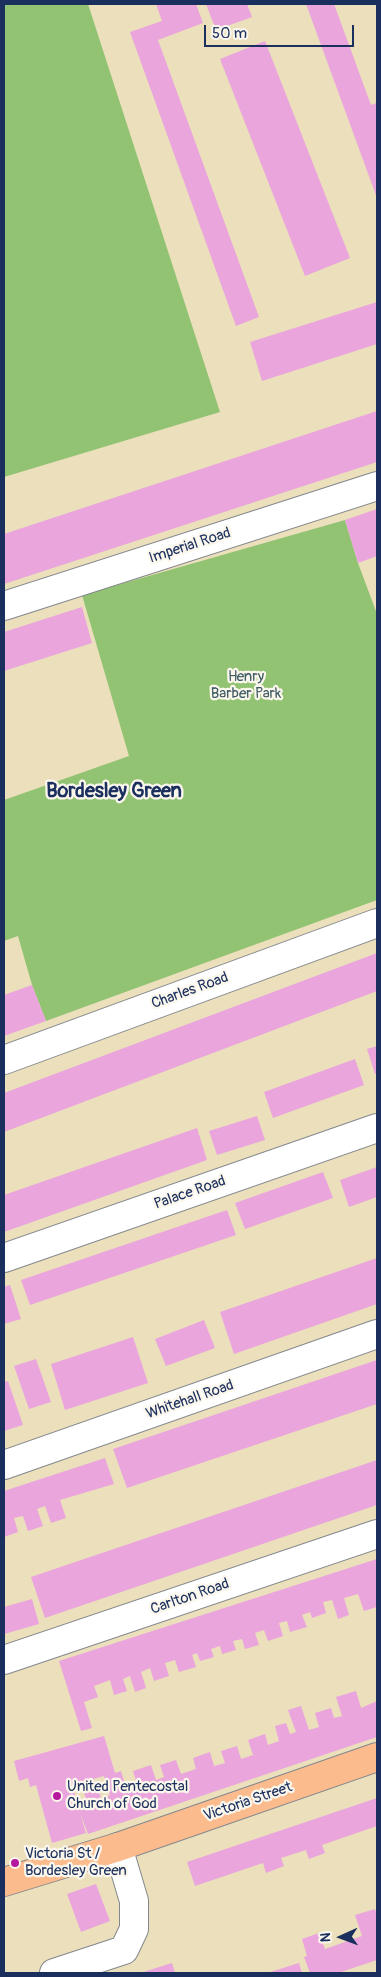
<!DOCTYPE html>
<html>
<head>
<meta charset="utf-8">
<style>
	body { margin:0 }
	#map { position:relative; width:381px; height:1977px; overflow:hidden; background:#ebdfbc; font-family:Pangolin,sans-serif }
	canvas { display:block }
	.frame { position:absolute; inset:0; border:5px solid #1b2f5e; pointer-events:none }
	.north { position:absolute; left:316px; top:1912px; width:50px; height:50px; -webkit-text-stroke:4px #fbf7ec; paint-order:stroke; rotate:268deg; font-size:14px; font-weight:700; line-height:20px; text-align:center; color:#1b2f5e }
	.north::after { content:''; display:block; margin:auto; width:18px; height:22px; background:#1b2f5e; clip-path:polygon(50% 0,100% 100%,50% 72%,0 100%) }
	.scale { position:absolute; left:204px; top:25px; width:150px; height:22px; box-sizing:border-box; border:2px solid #1b2f5e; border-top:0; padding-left:6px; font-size:15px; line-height:18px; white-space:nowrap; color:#1b2f5e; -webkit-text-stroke:4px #fbf7ec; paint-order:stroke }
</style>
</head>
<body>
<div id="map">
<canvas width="381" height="1977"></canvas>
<div class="frame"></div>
<div class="north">N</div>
<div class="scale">50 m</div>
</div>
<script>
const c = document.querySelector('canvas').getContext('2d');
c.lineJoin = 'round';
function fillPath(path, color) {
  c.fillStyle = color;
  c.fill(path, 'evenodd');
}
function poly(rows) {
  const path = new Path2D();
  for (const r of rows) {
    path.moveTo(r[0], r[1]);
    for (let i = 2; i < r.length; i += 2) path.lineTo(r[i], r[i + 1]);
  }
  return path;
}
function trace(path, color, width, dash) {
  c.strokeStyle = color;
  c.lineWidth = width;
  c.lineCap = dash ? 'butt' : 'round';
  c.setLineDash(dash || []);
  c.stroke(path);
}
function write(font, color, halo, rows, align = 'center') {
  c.font = font + ' Pangolin,sans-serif';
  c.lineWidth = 4.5;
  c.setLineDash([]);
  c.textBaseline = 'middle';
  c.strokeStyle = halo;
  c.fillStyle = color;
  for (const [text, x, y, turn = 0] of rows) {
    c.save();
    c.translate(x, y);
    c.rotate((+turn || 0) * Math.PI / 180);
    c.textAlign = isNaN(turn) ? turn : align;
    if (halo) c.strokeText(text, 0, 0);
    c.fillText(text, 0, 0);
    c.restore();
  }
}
fillPath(poly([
	[4,4,88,4,220,412,4,477],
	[345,520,358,563,377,614,377,900,46,1021,32,985,18,936,4,941,4,800,129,756,82,595]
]), '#92c373');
fillPath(poly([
	[156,4,196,4,203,23,158,40,259,317,236,326,130,32,162,21],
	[206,4,247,4,252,17,216,30],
	[306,4,334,4,371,105,377,103,377,198],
	[265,41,350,258,305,276,220,59],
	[377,302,377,344,262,381,250,342],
	[377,411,377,462,4,584,4,534],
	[377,509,377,556,358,563,345,520],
	[82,607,92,643,4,671,4,632],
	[377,953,377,991,4,1132,4,1093],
	[32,985,46,1021,4,1036,4,995],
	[377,1046,377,1073,375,1074,367,1049],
	[355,1059,364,1085,273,1118,264,1092],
	[257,1116,265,1140,217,1155,209,1131],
	[197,1128,207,1160,4,1232,4,1195],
	[377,1167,377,1197,349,1207,340,1180],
	[323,1172,333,1198,245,1229,235,1203],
	[227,1210,236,1235,30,1305,21,1280],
	[377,1258,377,1304,234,1354,220,1312],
	[10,1285,21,1319,4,1324,4,1287],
	[204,1320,215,1348,166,1366,155,1339],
	[133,1337,148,1383,65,1410,51,1364],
	[36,1359,51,1402,29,1409,14,1366],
	[377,1360,377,1404,127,1488,113,1449],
	[8,1381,23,1425,4,1431,4,1382],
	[105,1458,114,1484,60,1500,66,1518,51,1523,45,1506,37,1509,43,1526,28,1531,23,1516,14,1518,18,1532,4,1537,4,1491],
	[377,1460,377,1505,45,1618,31,1577],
	[377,1559,377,1607,364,1611,358,1594,344,1598,349,1615,338,1619,332,1600,323,1602,326,1613,312,1618,310,1612,302,1615,307,1627,290,1632,287,1621,279,1623,283,1636,268,1641,264,1630,255,1633,259,1645,245,1649,242,1639,233,1641,236,1650,222,1654,220,1646,211,1649,214,1657,200,1661,197,1653,192,1655,196,1667,179,1672,175,1660,165,1663,169,1676,154,1681,150,1668,141,1672,146,1688,135,1692,130,1676,123,1679,127,1691,114,1695,110,1680,94,1686,98,1697,84,1702,92,1728,81,1731,59,1661],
	[32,1599,39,1624,4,1634,4,1607],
	[356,1691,361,1708,377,1701,377,1737,88,1834,80,1813,86,1833,52,1843,36,1785,30,1787,28,1778,19,1781,14,1761,104,1736,115,1773,121,1771,126,1788,137,1784,133,1771,151,1765,156,1780,164,1777,160,1765,176,1760,181,1774,196,1769,193,1758,210,1752,214,1766,225,1763,221,1751,237,1746,241,1759,253,1755,248,1740,265,1734,268,1745,279,1741,275,1726,286,1723,290,1734,296,1732,288,1710,301,1706,309,1730,319,1727,315,1713,331,1708,334,1718,342,1716,336,1697],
	[104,1776,110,1795,101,1798,97,1785,83,1790,87,1802,78,1805,72,1785],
	[377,1798,377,1826,322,1845,325,1853,309,1859,306,1850,281,1858,284,1866,266,1873,263,1863,195,1886,187,1862],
	[96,1884,110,1921,81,1932,67,1894],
	[375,1909,377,1916,377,1960,338,1973,310,1973,304,1957,307,1956,302,1939,319,1933,325,1949,362,1936,355,1915],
	[172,1963,175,1973,140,1973],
	[299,1963,302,1973,267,1973]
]), '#eaa5dd');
const minor = poly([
	[4,606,377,486],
	[4,1060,377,923],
	[4,1258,377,1128],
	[4,1465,377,1334],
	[4,1660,377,1534],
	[54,1973,124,1950,134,1929,134,1901,118,1847]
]);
const major = poly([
	[4,1882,118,1847,377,1757]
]);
trace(minor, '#83878d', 30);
trace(major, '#83878d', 30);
trace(minor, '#fff', 28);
trace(major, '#fbbb8c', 28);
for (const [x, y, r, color] of [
	[57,1796,5,"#b5179e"],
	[15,1863,5,"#b5179e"]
]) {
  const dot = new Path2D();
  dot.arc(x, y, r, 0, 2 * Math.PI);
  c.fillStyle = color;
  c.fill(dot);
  trace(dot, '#fbf7ec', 2);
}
write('15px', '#1b2f5e', '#fbf7ec', [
	["Imperial Road",190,546,-18],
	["Charles Road",190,991,-20],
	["Palace Road",190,1193,-19],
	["Whitehall Road",190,1400,-19],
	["Carlton Road",190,1597,-19],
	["Victoria Street",248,1802,-19]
]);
write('15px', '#3f5b64', '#fbf7ec', [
	["Henry",246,677],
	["Barber Park",246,694]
]);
write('15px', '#1b2f5e', '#fbf7ec', [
	["United Pentecostal",67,1787],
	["Church of God",67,1804],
	["Victoria St /",25,1854],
	["Bordesley Green",25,1871]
], 'left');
write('bold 20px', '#1b2f5e', '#fbf7ec', [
	["Bordesley Green",114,792]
]);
</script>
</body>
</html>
